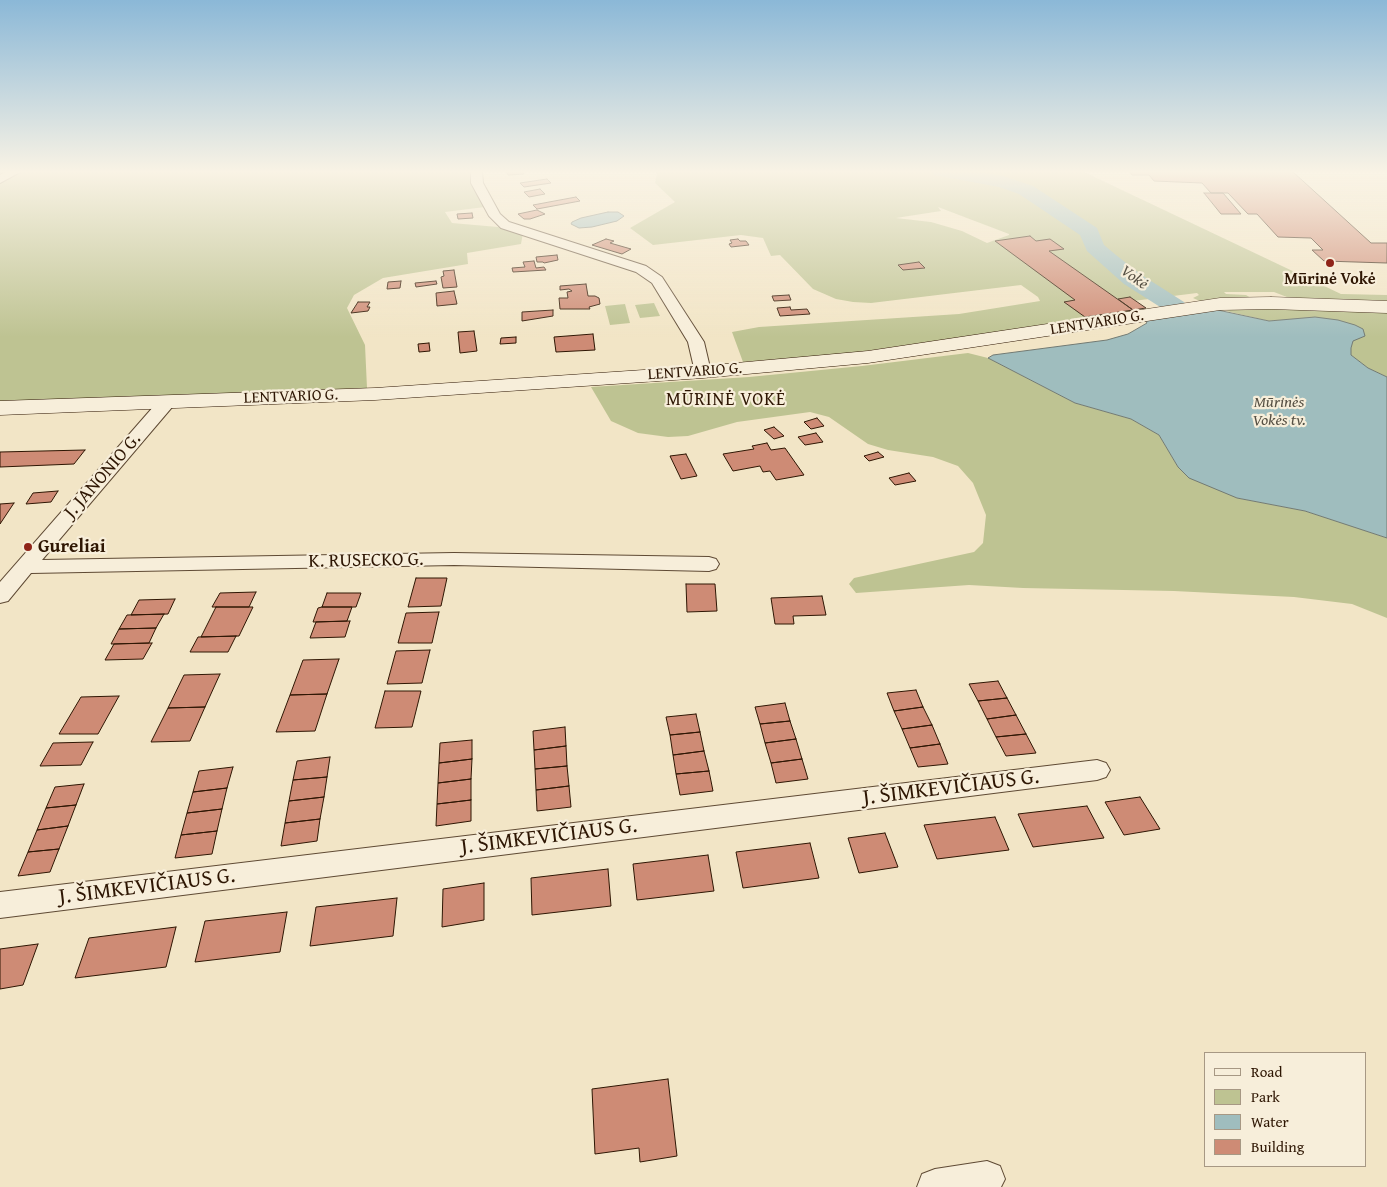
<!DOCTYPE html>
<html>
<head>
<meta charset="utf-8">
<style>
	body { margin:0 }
	#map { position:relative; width:1387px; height:1187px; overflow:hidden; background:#f2e5c6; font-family:"Gentium Book Plus",serif }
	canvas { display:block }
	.legend { position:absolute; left:1204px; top:1052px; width:162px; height:115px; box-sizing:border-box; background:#f7eeda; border:1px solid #a79884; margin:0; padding:6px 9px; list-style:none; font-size:15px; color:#2e1603 }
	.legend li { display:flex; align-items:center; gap:10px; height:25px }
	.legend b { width:25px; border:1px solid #a79884 }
</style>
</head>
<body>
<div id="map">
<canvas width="1387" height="1187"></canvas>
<ul class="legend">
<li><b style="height:6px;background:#f7eeda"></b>Road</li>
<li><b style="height:14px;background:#bec392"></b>Park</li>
<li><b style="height:14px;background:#9fbdbe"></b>Water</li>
<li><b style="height:14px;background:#ce8b75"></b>Building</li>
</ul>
</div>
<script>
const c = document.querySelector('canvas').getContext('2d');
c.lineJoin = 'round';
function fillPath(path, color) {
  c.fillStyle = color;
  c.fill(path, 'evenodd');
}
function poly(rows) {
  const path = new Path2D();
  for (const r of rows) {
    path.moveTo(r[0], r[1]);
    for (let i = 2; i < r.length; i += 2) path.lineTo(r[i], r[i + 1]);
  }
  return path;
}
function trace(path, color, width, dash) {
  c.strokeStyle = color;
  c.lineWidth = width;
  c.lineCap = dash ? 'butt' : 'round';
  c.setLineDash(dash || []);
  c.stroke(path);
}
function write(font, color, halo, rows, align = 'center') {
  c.font = font + ' "Gentium Book Plus",serif';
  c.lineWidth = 4.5;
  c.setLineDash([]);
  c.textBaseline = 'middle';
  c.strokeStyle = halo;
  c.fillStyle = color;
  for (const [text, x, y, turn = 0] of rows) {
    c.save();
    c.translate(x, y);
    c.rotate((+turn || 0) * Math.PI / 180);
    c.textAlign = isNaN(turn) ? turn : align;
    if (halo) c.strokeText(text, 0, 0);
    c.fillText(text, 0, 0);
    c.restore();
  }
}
fillPath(poly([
	[0,171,473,171,473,179,485,207,445,212,452,223,498,227,523,233,521,244,467,253,468,264,383,278,354,295,347,308,365,345,367,388,0,402],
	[654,171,1082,171,1341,294,1387,295,1387,304,1292,299,1274,292,1224,292,1226,294,1246,295,1251,298,1225,298,1202,302,1193,298,1199,295,1197,293,1125,302,1140,314,1078,320,852,353,743,362,732,332,759,327,959,314,1040,301,1038,297,1021,285,871,303,853,302,836,299,813,289,780,255,771,256,763,238,741,235,653,245,630,228,675,202,655,183,657,173],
	[938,207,1009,234,1009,235,987,243,962,231,931,222,896,218,941,211],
	[654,303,660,316,640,318,635,305],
	[625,304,630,323,610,325,605,306],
	[1239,307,1387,310,1387,377,1368,368,1351,355,1351,348,1353,341,1287,320,1269,321,1226,311],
	[968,353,988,358,1075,403,1131,419,1159,435,1178,467,1237,498,1305,511,1387,538,1387,618,1352,604,1294,597,1174,591,1023,588,969,585,856,593,849,584,854,578,974,552,983,543,986,515,973,483,958,466,933,457,888,450,868,444,829,417,810,412,737,422,688,436,668,437,638,433,611,421,591,387,749,377,862,366]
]), '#bec392');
const water = poly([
	[608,212,618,212,624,216,617,221,592,227,579,228,571,224,572,222,581,218,608,212],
	[1213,309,1269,321,1315,317,1338,320,1355,325,1363,329,1365,336,1353,341,1351,348,1351,355,1368,368,1387,377,1387,538,1305,511,1237,498,1189,478,1178,467,1159,435,1131,419,1075,403,988,358,993,355,1107,340,1128,334,1147,323,1144,319,1213,309]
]);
fillPath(water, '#9fbdbe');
trace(water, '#727a73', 1);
fillPath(poly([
	[932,171,972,171,1003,176,1033,186,1097,228,1104,245,1116,255,1140,274,1184,302,1188,307,1184,312,1176,314,1168,312,1124,284,1087,251,1080,235,1019,194,999,187,935,175,932,171]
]), '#9fbdbe');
const building = poly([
	[506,171,523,171,524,174,508,175,506,171],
	[1129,171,1292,171,1371,243,1387,243,1387,263,1324,261,1312,250,1323,250,1311,238,1278,237,1257,214,1248,214,1228,193,1211,193,1202,183,1154,181,1149,175,1132,175,1129,171],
	[547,179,551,183,524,187,520,183,547,179],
	[540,189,545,194,529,197,524,192,540,189],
	[1204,193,1223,193,1241,214,1221,214,1204,193],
	[576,197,580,201,537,209,533,205,576,197],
	[537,210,545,214,530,219,524,219,518,214,537,210],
	[472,213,473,218,458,219,457,214,472,213],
	[1030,236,1036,241,1050,239,1064,249,1049,251,1133,310,1085,317,1064,302,1075,300,995,241,1030,236],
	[606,239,614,241,610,243,631,249,622,254,592,245,606,239],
	[738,239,740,241,746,241,749,245,731,247,729,244,732,243,730,240,738,239],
	[557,255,558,260,544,263,543,262,537,262,536,257,557,255],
	[534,261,536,268,544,267,546,270,513,272,512,268,525,267,523,262,534,261],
	[919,262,925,268,903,270,898,265,919,262],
	[454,270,457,287,443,288,441,277,444,276,443,271,454,270],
	[401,281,400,288,387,289,388,282,401,281],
	[436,281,437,284,416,287,415,283,436,281],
	[586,284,588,296,595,296,599,298,600,304,589,307,590,309,560,309,559,298,568,298,567,292,572,291,569,289,560,290,560,286,586,284],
	[454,291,457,304,437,306,436,293,454,291],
	[789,295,791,300,774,301,772,296,789,295],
	[1130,297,1146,308,1133,310,1118,299,1130,297],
	[358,302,370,302,367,307,370,307,368,311,351,313,358,302],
	[790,307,791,310,807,309,810,314,780,316,777,308,790,307],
	[553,310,553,316,522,321,522,312,553,310],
	[474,331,477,351,460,353,458,332,474,331],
	[593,334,595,350,556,352,554,337,593,334],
	[516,337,516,343,500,344,501,338,516,337],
	[429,343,430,351,419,352,418,344,429,343],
	[817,418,824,426,811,429,804,422,817,418],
	[774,427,784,436,774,439,764,430,774,427],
	[816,433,823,442,805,445,798,437,816,433],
	[767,443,771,450,785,448,804,475,776,480,770,471,763,472,760,466,733,471,723,454,754,449,752,446,767,443],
	[85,450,74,464,0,467,0,452,85,450],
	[878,452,884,457,869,461,864,456,878,452],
	[686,454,697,476,681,479,670,456,686,454],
	[909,473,916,481,895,485,889,478,909,473],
	[58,491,51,502,26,504,33,493,58,491],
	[14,503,0,524,0,504,14,503],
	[416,578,447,578,441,606,408,607,416,578],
	[686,584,715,584,717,611,687,612,686,584],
	[256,592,249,607,212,607,220,593,256,592],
	[327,593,361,593,356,607,322,607,327,593],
	[822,596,826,615,793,616,794,624,775,624,771,598,822,596],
	[175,599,168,614,131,615,139,600,175,599],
	[216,607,253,607,239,636,201,637,216,607],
	[322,607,352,607,347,621,313,622,318,608,322,607],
	[439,612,432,643,398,643,406,613,439,612],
	[164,614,156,628,119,629,127,615,164,614],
	[350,621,345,637,310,638,316,622,350,621],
	[156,628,149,643,111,644,119,629,156,628],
	[236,636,228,652,190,652,198,637,236,636],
	[152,643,143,659,105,660,114,644,152,643],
	[430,650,422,683,387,684,396,651,430,650],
	[339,659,327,694,290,695,303,660,339,659],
	[220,674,205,707,168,708,184,675,220,674],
	[998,681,1007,698,978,701,969,684,998,681],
	[916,690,923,707,894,711,887,693,916,690],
	[385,691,421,691,412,727,375,728,385,691],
	[327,694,315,731,276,732,290,695,327,694],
	[119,696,98,734,59,734,81,697,119,696],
	[1007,698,1016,715,987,719,978,701,1007,698],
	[785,703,790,721,760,724,755,707,785,703],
	[205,707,190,741,151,742,168,708,205,707],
	[923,707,932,725,902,729,894,711,923,707],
	[696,714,700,732,670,735,666,717,696,714],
	[1016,715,1026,734,996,737,987,719,1016,715],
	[790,721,796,739,765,743,760,724,790,721],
	[932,725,940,744,910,748,902,729,932,725],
	[565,727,566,746,534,750,533,731,565,727],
	[700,732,704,751,673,755,670,735,700,732],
	[1026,734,1036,753,1006,756,996,737,1026,734],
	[796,739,802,759,771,763,765,743,796,739],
	[472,740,472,759,439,763,440,743,472,740],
	[93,742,81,765,40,766,53,743,93,742],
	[940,744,948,764,918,767,910,748,940,744],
	[566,746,567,766,535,769,534,750,566,746],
	[704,751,709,771,676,774,673,755,704,751],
	[330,757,327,777,293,780,297,761,330,757],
	[472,759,471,779,438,783,439,763,472,759],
	[802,759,808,779,776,783,771,763,802,759],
	[567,766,569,786,536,790,535,769,567,766],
	[233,767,227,788,193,792,199,771,233,767],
	[709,771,713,791,680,795,676,774,709,771],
	[327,777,324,797,289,801,293,780,327,777],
	[471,779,471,800,437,804,438,783,471,779],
	[84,784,76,805,46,808,55,787,84,784],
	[569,786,571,807,537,811,536,790,569,786],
	[227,788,222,809,187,813,193,792,227,788],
	[324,797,320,819,285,823,289,801,324,797],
	[1140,797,1160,829,1124,835,1105,802,1140,797],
	[471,800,471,821,436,826,437,804,471,800],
	[76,805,68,826,37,830,46,808,76,805],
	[1087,806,1104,838,1033,847,1018,814,1087,806],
	[222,809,217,831,181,835,187,813,222,809],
	[995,817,1009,850,937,859,924,825,995,817],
	[320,819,317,841,281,846,285,823,320,819],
	[68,826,59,849,28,852,37,830,68,826],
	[217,831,212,854,175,858,181,835,217,831],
	[885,833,898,867,859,873,848,838,885,833],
	[810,843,819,878,743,888,736,852,810,843],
	[59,849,50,872,18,876,28,852,59,849],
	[708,855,714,891,637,900,633,864,708,855],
	[608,869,611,906,532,915,531,878,608,869],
	[484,883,484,920,442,927,443,889,484,883],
	[397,898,393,936,310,946,316,907,397,898],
	[287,912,280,952,195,962,205,921,287,912],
	[176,927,166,967,75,978,89,938,176,927],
	[38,944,23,985,0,989,0,949,38,944],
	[668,1079,677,1156,640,1162,639,1148,595,1154,592,1089,668,1079]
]);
fillPath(building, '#ce8b75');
trace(building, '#2e1603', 1);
const street = poly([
	[8,171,22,171,0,183,0,175,8,171],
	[471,171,482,171,483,183,500,214,509,222,646,266,662,277,704,342,711,372,709,375,703,377,697,375,695,372,688,342,652,283,636,272,501,228,489,216,471,183,471,171],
	[167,397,173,398,175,402,173,406,42,560,454,553,709,557,716,559,719,564,716,569,709,571,454,565,31,573,8,601,0,603,0,582,161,398,167,397],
	[1097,760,1106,763,1110,770,1106,777,1097,780,0,918,0,892,1097,760],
	[987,1161,1000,1166,1005,1179,1001,1187,917,1187,922,1174,935,1169,987,1161]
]);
const secondary = poly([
	[1271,297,1387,301,1387,313,1271,309,1220,310,868,363,703,378,375,400,0,415,0,401,375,388,703,366,868,351,1220,298,1271,297]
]);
trace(street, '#5f4a34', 2);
trace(secondary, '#2e1603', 1);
fillPath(street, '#f7eeda');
fillPath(secondary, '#f7eeda');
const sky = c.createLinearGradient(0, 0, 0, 337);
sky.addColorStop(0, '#8bb8d7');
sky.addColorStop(0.51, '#f9f3e5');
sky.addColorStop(1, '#f9f3e500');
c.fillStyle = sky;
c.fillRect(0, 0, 1387, 337);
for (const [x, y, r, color] of [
	[1330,263,5,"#8f2418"],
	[28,547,5,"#8f2418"]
]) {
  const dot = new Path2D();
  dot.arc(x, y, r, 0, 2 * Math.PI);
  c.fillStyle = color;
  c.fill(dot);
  trace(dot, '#f7eeda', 2);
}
write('italic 16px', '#565044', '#f7eeda', [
	["Vokė",1134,278,35],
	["Mūrinės",1279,403],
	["Vokės tv.",1279,421]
]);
write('bold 16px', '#2e1603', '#f7eeda', [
	["Mūrinė Vokė",1330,280]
]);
write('16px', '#2e1603', '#f7eeda', [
	["LENTVARIO G.",1097,323,-9],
	["LENTVARIO G.",695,372,-4],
	["LENTVARIO G.",291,397,-2]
]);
c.letterSpacing = '1px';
write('18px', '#2e1603', '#f7eeda', [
	["MŪRINĖ VOKĖ",726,400]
]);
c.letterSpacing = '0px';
write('19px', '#2e1603', '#f7eeda', [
	["J. JANONIO G.",103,476,-49],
	["K. RUSECKO G.",366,561,-1]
]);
write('bold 19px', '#2e1603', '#f7eeda', [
	["Gureliai",38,547]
], 'left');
write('22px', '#2e1603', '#f7eeda', [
	["J. ŠIMKEVIČIAUS G.",951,788,-7],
	["J. ŠIMKEVIČIAUS G.",549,837,-7],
	["J. ŠIMKEVIČIAUS G.",147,887,-7]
]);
</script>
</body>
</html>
